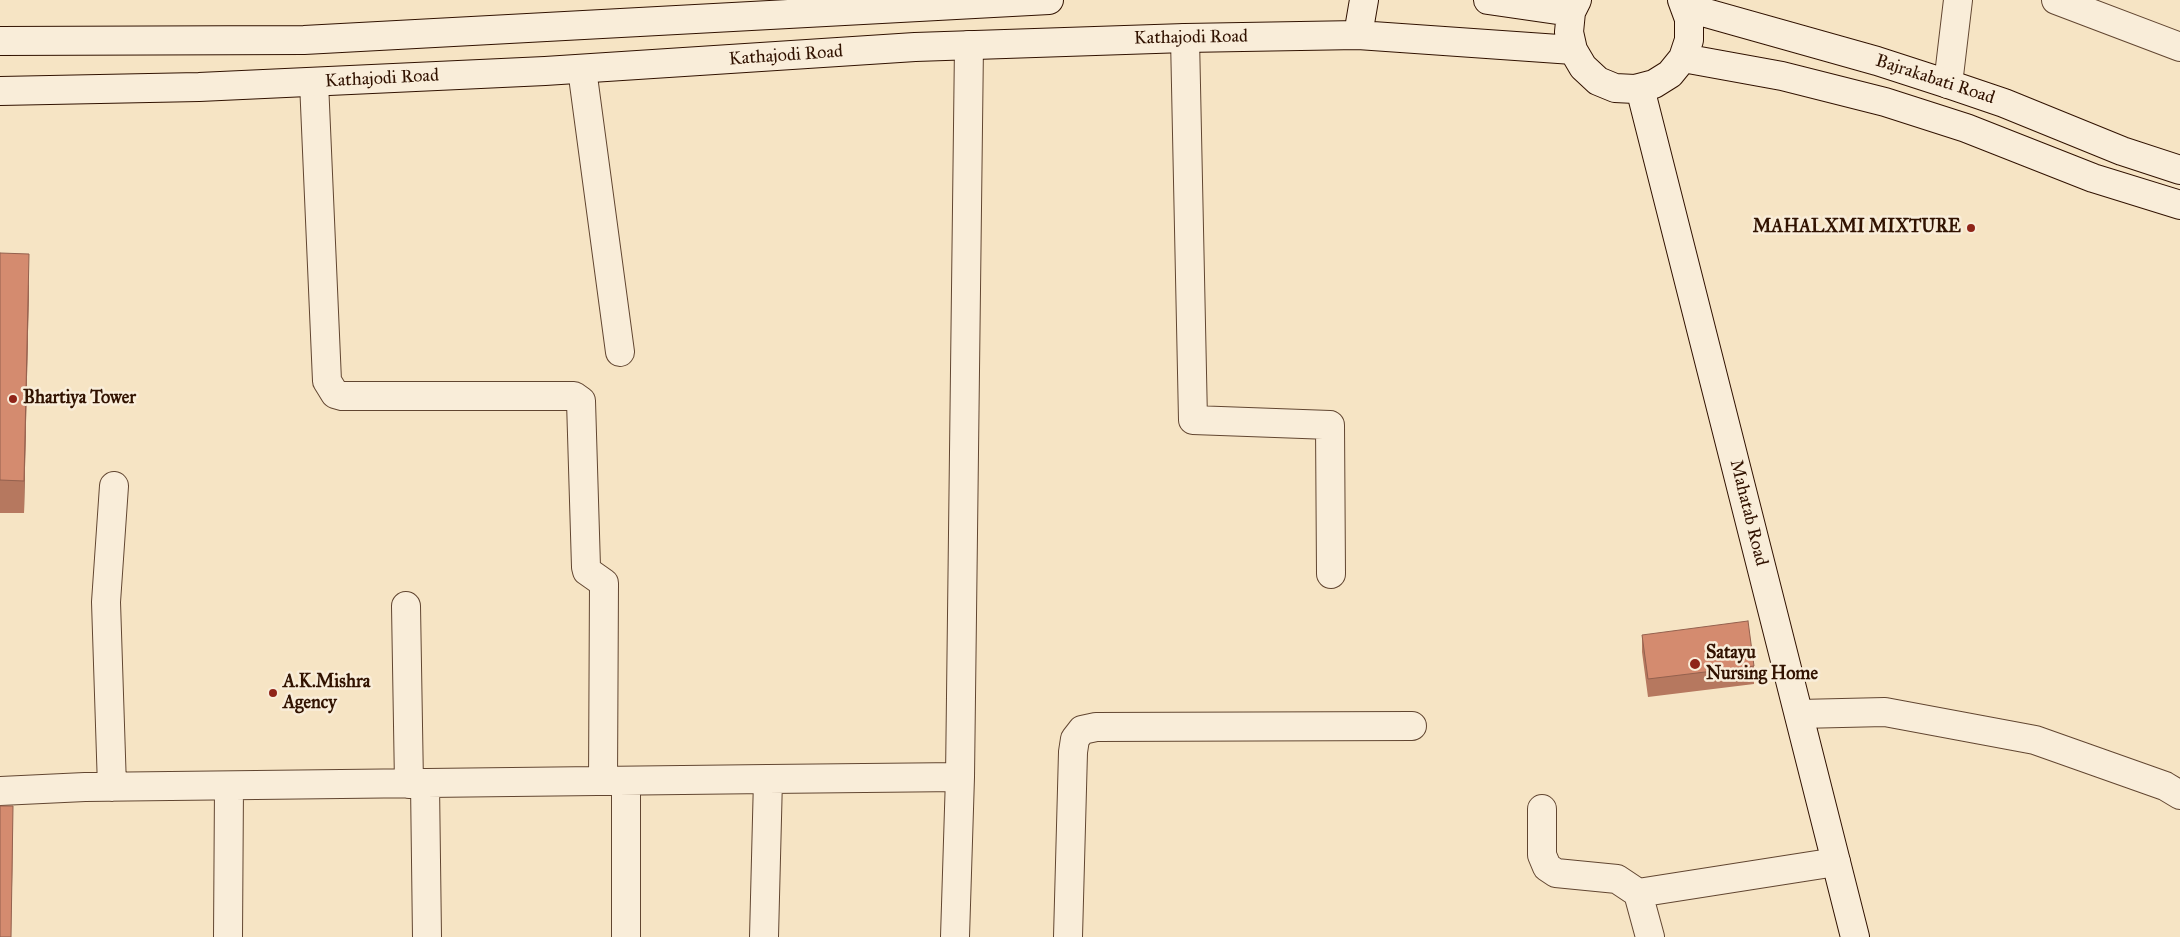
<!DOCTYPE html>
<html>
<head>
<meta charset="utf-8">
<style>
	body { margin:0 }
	canvas { display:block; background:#f6e4c4 }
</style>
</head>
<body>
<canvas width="2180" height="937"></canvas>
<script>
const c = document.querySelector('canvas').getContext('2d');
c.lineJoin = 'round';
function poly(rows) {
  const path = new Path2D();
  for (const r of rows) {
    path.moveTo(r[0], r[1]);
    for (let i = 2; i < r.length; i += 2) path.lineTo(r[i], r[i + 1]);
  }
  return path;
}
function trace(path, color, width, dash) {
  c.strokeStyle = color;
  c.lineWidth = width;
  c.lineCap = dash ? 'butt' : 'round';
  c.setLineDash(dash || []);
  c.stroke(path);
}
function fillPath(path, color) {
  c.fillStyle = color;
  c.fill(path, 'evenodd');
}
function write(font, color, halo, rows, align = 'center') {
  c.font = font + ' "IM FELL Great Primer",serif';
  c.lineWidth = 5;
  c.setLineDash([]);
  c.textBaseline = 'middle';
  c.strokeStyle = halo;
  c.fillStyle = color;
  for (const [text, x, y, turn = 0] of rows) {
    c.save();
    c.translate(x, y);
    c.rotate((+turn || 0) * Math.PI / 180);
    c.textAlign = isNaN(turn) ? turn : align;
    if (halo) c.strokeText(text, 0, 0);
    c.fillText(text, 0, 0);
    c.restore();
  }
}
const street = poly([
	[2056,0,2180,47],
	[1185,38,1193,420,1330,425,1331,574],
	[582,69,620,352],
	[314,82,327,381,335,394,342,396,574,396,581,401,586,567,587,571,604,583,603,781],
	[1948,84,1958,0],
	[406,606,409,784],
	[1799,714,1885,712,2035,740,2165,786,2180,795],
	[626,781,626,937],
	[425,784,427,937],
	[112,787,106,602,114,486],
	[0,791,85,787,768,779],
	[1542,809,1542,855,1547,867,1556,873,1617,879,1638,893,1650,937],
	[1638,893,1836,862],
	[228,937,229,786],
	[764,937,768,779,960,777,969,45],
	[955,937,960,777],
	[1068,937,1073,752,1075,739,1082,730,1096,727,1412,726]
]);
const secondary = poly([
	[1488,0,1571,12],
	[1577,0,1571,12,1569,32,1573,50,1583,67,1598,81,1615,88,1635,89,1654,84,1670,74,1683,58,1689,40,1689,19,1682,0],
	[1685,7,1877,61,1948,84,2004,103,2122,151,2180,170],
	[1358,35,1364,0],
	[0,41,304,40,1049,0],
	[1683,58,1782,76,1885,102,1966,128,2093,178,2180,205],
	[1640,88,1855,937],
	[0,91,199,87,545,71,915,47,1185,38,1358,35,1573,50]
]);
trace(street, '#624631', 30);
trace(secondary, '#311200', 30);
trace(street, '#f9edd9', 28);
trace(secondary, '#f9edd9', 28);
fillPath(poly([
	[0,253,29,286,24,513,0,513],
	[1642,635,1754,666,1754,684,1648,697,1642,652]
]), '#b6785f');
fillPath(poly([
	[29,254,29,286,24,513,24,481],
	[13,806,13,838,11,937]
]), '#94614e');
const building = poly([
	[0,253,29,254,24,481,0,480,0,253],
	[1748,621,1754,666,1648,679,1642,635,1748,621],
	[0,806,13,806,11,937,0,937,0,806]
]);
fillPath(building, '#d48b6f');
trace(building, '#94614e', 1);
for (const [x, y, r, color] of [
	[1971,228,5,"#8f2418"],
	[13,399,5,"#8f2418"],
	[1695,664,6,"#8f2418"],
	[273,693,5,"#8f2418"]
]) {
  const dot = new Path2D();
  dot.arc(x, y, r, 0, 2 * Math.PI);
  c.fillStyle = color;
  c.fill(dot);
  trace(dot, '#f9edd9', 2);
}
write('18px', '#311200', '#f9edd9', [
	["Kathajodi Road",1191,38,-1],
	["Kathajodi Road",786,56,-4],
	["Kathajodi Road",382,79,-3],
	["Bajrakabati Road",1935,80,18],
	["Mahatab Road",1748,513,76]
]);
write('bold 18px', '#311200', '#f9edd9', [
	["MAHALXMI MIXTURE",1961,228,"right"],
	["Bhartiya Tower",23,399],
	["Satayu",1706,654],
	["Nursing Home",1706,675],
	["A.K.Mishra",283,683],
	["Agency",283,704]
], 'left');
</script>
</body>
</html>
